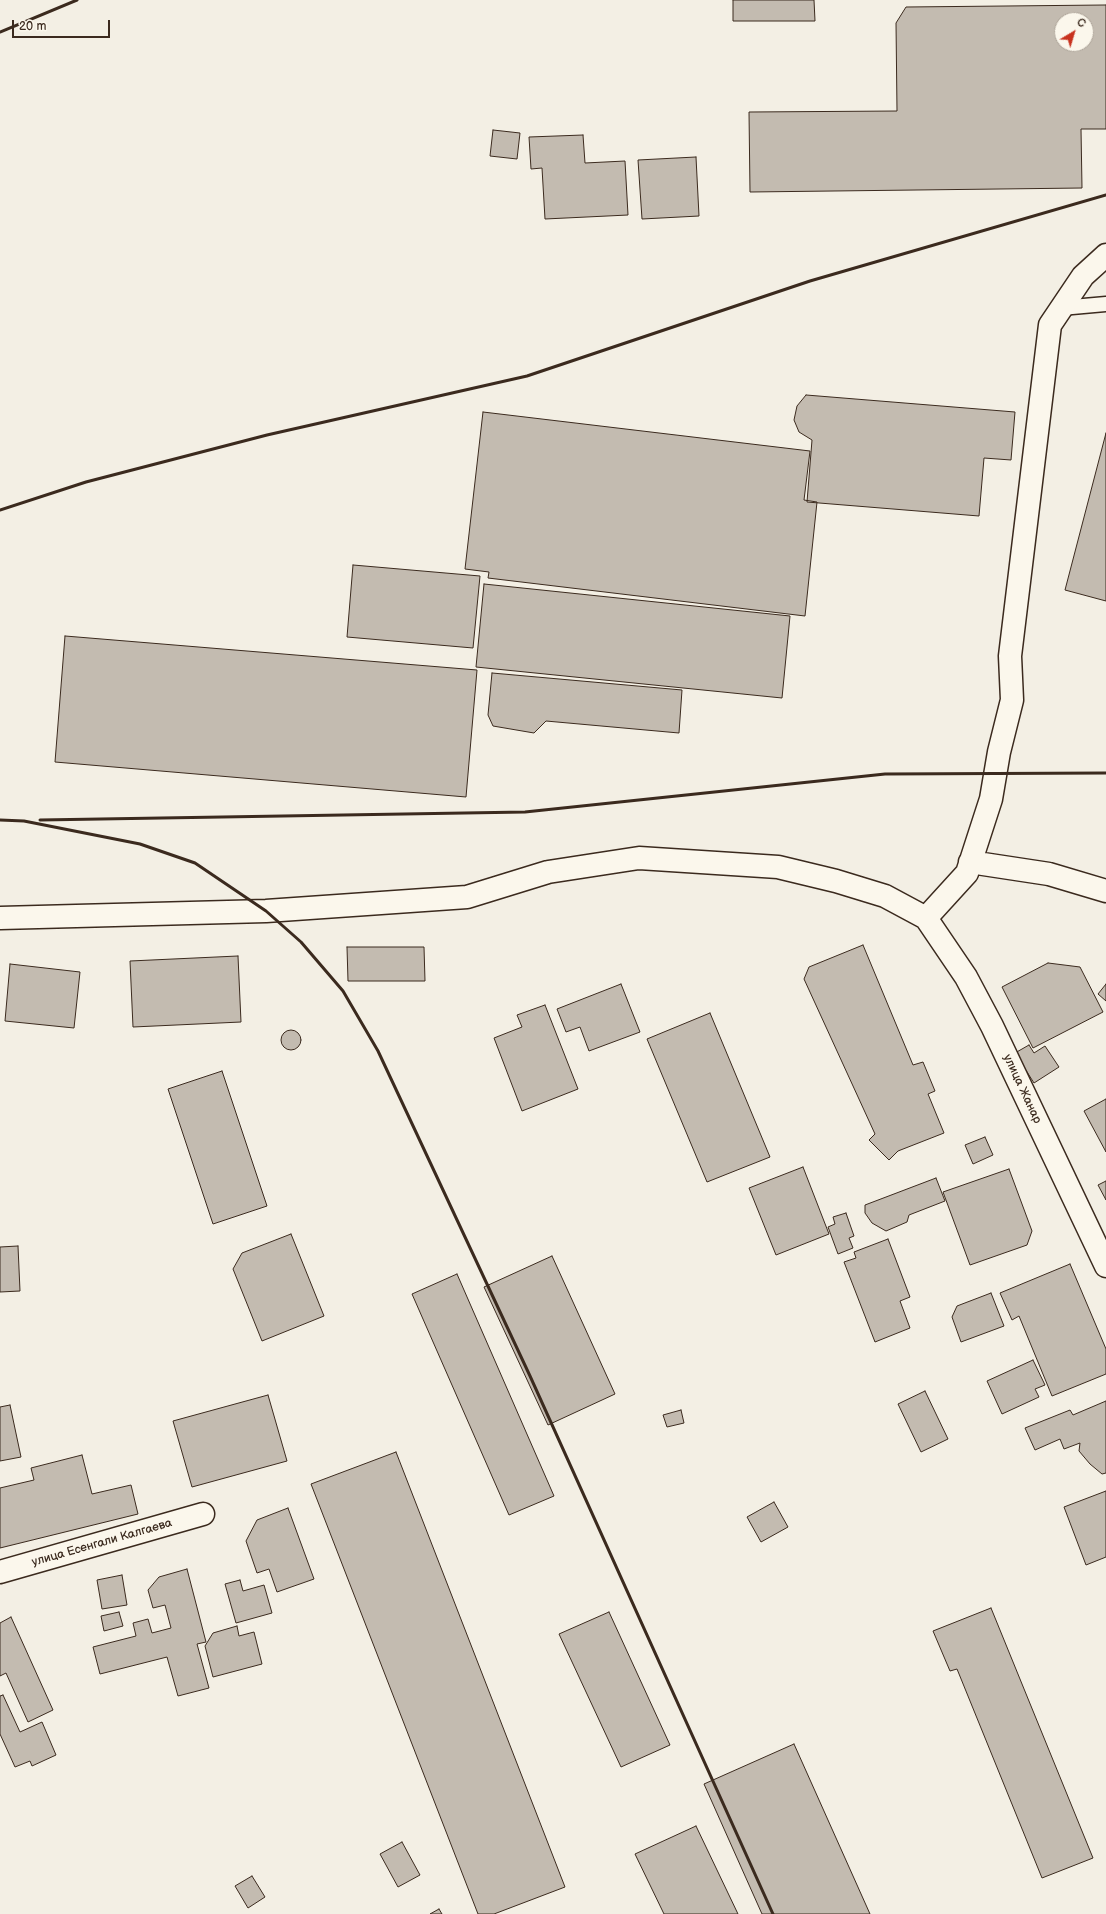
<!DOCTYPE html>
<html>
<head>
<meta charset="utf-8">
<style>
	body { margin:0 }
	#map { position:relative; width:1106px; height:1914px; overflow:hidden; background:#f3efe4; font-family:"Balsamiq Sans",sans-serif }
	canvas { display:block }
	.north { position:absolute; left:1054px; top:12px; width:40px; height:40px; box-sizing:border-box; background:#fbf7ec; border:1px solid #aea59a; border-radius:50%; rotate:38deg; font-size:11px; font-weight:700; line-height:16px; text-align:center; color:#3b2a1e }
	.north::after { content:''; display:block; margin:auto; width:14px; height:18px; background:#c8321e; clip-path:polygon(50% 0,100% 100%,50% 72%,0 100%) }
	.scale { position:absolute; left:12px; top:20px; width:98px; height:18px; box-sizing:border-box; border:2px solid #3b2a1e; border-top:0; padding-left:5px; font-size:12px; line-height:14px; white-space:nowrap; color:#3b2a1e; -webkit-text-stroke:3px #fbf7ec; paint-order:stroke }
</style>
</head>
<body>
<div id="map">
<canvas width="1106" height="1914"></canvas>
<div class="north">С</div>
<div class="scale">20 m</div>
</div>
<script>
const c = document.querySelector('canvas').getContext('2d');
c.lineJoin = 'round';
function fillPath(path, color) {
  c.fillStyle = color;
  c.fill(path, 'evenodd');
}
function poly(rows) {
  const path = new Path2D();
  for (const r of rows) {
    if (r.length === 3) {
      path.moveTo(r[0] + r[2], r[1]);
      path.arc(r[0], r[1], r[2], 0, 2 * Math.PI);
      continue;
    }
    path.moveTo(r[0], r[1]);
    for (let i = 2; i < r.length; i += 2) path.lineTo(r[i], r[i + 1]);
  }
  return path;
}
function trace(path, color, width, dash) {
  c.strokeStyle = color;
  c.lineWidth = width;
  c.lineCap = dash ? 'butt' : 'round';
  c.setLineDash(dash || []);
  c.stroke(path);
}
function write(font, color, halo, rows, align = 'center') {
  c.font = font + ' "Balsamiq Sans",sans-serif';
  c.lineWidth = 3.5;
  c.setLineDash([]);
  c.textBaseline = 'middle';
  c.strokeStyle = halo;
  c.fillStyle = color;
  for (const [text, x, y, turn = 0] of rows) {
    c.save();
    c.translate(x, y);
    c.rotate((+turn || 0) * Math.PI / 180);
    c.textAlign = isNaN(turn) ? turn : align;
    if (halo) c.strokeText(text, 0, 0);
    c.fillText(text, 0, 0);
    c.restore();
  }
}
const building = poly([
	[733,0,814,0,815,21,733,21,733,0],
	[1106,5,1106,129,1081,129,1082,188,750,192,749,112,897,111,896,23,906,7,1106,5],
	[1062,20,1086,20,1086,44,1062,44,1062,20],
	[493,130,520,133,517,159,490,156,493,130],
	[583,135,585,163,625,161,628,215,545,219,542,168,531,169,529,137,583,135],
	[696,157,699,216,642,219,638,160,696,157],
	[806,395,1015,412,1011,460,984,458,979,516,807,502,812,440,799,432,794,420,797,406,806,395],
	[483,412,810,451,804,500,817,502,805,616,488,578,489,572,465,569,483,412],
	[1106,433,1106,601,1065,590,1106,433],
	[353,565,480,576,473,648,347,637,353,565],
	[484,584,790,616,782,698,476,667,484,584],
	[65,636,477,670,466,797,55,762,65,636],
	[492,673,682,690,679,733,546,721,534,733,493,726,488,715,492,673],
	[863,945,913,1065,923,1062,935,1091,928,1094,944,1133,898,1151,889,1160,869,1140,875,1134,804,979,809,967,863,945],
	[347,947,424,947,425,981,348,981,347,947],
	[238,956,241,1022,133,1027,130,961,238,956],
	[1048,963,1080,967,1103,1012,1033,1048,1002,987,1048,963],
	[10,964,80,972,74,1028,5,1021,10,964],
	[621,984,640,1032,589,1051,580,1027,566,1032,557,1009,621,984],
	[1106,984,1106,1001,1098,994,1106,984],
	[545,1005,578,1089,522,1111,494,1038,522,1027,517,1015,545,1005],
	[710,1013,770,1157,707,1182,647,1039,710,1013],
	[291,1040,10],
	[1029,1045,1034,1053,1045,1046,1059,1067,1034,1083,1015,1053,1029,1045],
	[222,1071,267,1206,213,1224,168,1089,222,1071],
	[1106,1099,1106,1152,1084,1111,1106,1099],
	[985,1137,993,1155,973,1164,965,1145,985,1137],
	[803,1167,829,1234,776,1255,749,1188,803,1167],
	[1009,1169,1032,1231,1027,1245,970,1265,943,1192,1009,1169],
	[936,1178,945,1201,909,1215,907,1222,886,1231,872,1223,865,1213,865,1205,936,1178],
	[1106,1181,1106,1200,1098,1185,1106,1181],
	[846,1213,854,1236,849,1238,853,1248,838,1254,828,1227,835,1224,833,1217,846,1213],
	[291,1234,324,1316,262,1341,233,1269,242,1253,291,1234],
	[888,1239,910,1297,900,1301,910,1328,875,1342,844,1262,856,1258,854,1252,888,1239],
	[18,1246,20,1291,0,1292,0,1247,18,1246],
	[552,1256,615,1394,548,1425,484,1287,552,1256],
	[1070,1264,1106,1349,1106,1374,1052,1396,1019,1316,1012,1320,1000,1293,1070,1264],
	[457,1274,554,1496,509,1515,412,1294,457,1274],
	[991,1293,1004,1326,961,1342,952,1317,957,1306,991,1293],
	[1033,1360,1045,1385,1035,1389,1039,1397,1002,1414,987,1381,1033,1360],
	[925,1391,948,1439,921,1452,898,1404,925,1391],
	[268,1395,287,1461,192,1487,173,1421,268,1395],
	[1106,1401,1106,1473,1102,1474,1090,1464,1079,1451,1080,1443,1064,1449,1060,1439,1035,1450,1025,1428,1070,1410,1073,1415,1106,1401],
	[10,1405,21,1457,0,1461,0,1407,10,1405],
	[681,1410,684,1423,667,1427,663,1415,681,1410],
	[396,1452,565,1887,494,1914,478,1914,311,1484,396,1452],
	[82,1455,92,1494,131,1485,138,1514,0,1548,0,1488,34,1480,31,1468,82,1455],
	[1106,1491,1106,1557,1086,1565,1064,1507,1106,1491],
	[774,1502,788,1527,761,1542,747,1517,774,1502],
	[288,1508,314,1579,277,1592,269,1569,257,1573,246,1541,257,1520,288,1508],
	[187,1569,206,1642,197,1644,209,1688,178,1696,167,1657,100,1674,93,1647,136,1636,133,1623,148,1619,152,1633,171,1628,165,1605,153,1608,148,1590,159,1577,187,1569],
	[122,1575,127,1605,102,1609,97,1580,122,1575],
	[240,1580,243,1591,264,1585,272,1613,236,1623,225,1584,240,1580],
	[991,1608,1093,1858,1042,1878,957,1669,950,1671,933,1631,991,1608],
	[119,1612,123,1626,104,1631,101,1616,119,1612],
	[609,1612,670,1745,621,1767,559,1634,609,1612],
	[11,1617,53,1710,28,1722,6,1673,0,1676,0,1623,11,1617],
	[237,1626,239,1636,254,1632,262,1664,213,1677,205,1646,213,1633,237,1626],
	[3,1695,20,1732,42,1722,56,1755,32,1766,30,1761,15,1767,0,1734,0,1696,3,1695],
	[794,1744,870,1914,762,1914,704,1784,794,1744],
	[696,1826,738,1914,664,1914,635,1854,696,1826],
	[402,1842,420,1875,398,1887,380,1854,402,1842],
	[252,1876,265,1897,248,1908,235,1886,252,1876],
	[439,1909,442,1914,430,1914,439,1909]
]);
fillPath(building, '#c3bbb0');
trace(building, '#3b2a1e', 1);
const lane = poly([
	[1061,308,1106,304]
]);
const street = poly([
	[970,862,1049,874,1106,891],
	[0,918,266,911,467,897,548,872,639,858,778,867,836,881,885,896,926,918,966,977,992,1026,1106,1266],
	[926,918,967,873,991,799,999,752,1012,700,1010,656,1050,325,1083,276,1106,255],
	[0,1572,203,1514]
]);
trace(lane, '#3b2a1e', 17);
trace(street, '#3b2a1e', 25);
trace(lane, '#fbf7ec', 14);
trace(street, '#fbf7ec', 22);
trace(poly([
	[0,32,77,0],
	[0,510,86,482,267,435,527,376,810,281,1106,195],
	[0,820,24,821,140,844,195,863,266,911,301,942,343,991,378,1051,530,1376,773,1914],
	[40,820,525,812,885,774,1106,773]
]), '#3b2a1e', 3);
write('12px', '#3b2a1e', '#fbf7ec', [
	["улица Жанар",1022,1089,65],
	["улица Есенгали Калгаева",102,1543,-16]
]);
</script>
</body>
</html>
